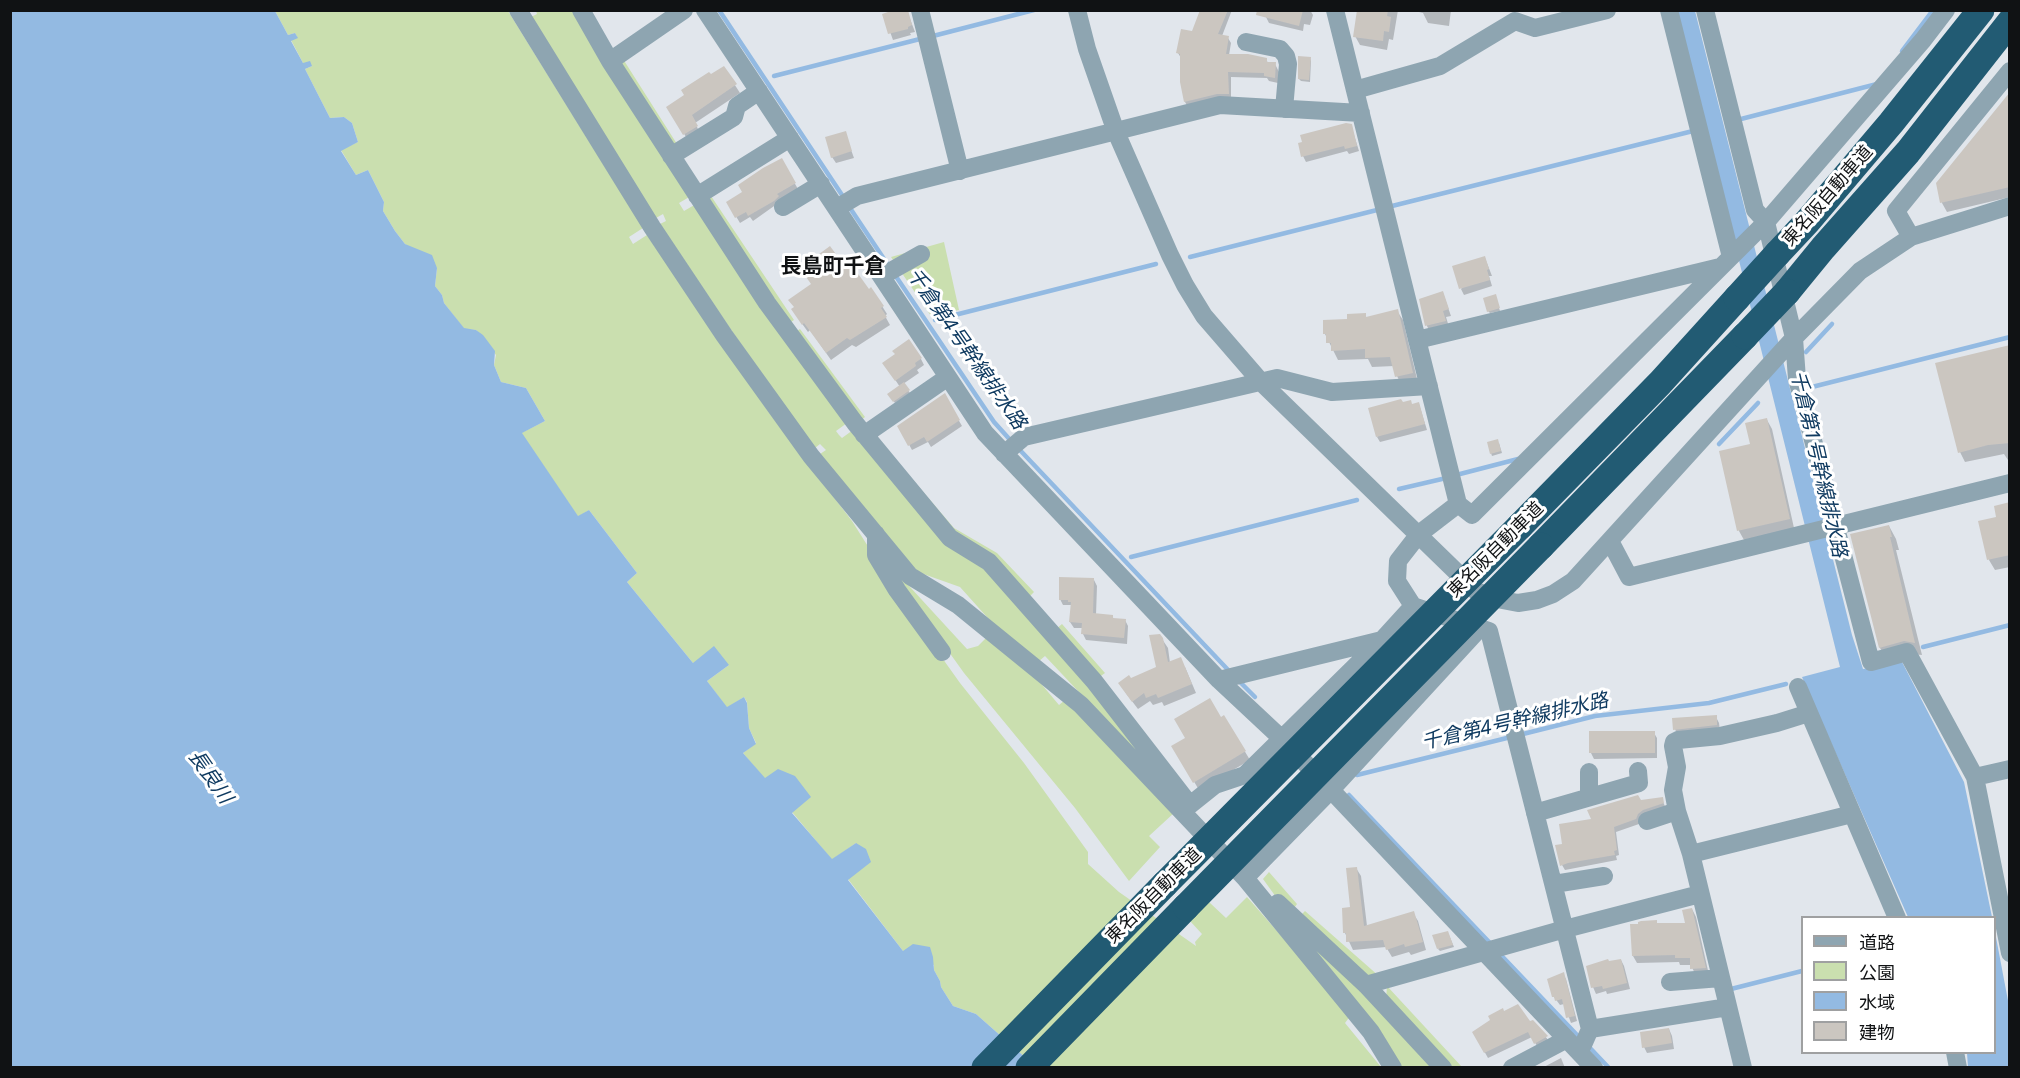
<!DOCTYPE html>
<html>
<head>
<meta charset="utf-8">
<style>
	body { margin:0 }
	#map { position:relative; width:2020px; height:1078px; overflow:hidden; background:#e1e6ec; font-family:"Noto Sans","Noto Sans JP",sans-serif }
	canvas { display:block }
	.frame { position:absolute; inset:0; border:12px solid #101214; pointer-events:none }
	.legend { position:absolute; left:1801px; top:916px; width:195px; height:138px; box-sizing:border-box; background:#fff; border:2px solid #9fa0a1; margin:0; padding:8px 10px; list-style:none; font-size:18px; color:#101214 }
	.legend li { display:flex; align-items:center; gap:12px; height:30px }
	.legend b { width:30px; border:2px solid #9fa0a1 }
</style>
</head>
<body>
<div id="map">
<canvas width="2020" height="1078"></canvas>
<div class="frame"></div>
<ul class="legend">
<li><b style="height:8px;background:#8ea5b1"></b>道路</li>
<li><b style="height:16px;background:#cadfaf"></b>公園</li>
<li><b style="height:16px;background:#93bae2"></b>水域</li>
<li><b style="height:16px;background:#cbc6c0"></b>建物</li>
</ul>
</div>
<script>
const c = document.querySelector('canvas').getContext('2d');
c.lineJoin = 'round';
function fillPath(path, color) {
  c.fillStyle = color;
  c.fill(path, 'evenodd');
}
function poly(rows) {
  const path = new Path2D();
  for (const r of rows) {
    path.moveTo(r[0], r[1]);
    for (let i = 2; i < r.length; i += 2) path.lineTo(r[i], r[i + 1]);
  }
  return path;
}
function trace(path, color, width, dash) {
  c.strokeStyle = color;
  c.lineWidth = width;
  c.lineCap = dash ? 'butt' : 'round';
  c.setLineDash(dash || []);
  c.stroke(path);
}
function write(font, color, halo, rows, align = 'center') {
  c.font = font + ' "Noto Sans","Noto Sans JP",sans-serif';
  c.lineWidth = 6;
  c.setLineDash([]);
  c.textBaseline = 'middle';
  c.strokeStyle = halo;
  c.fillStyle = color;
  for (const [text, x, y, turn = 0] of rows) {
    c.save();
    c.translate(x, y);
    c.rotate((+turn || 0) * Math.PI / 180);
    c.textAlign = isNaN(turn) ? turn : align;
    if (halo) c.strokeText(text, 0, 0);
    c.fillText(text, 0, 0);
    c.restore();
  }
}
fillPath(poly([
	[275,11,508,11,643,228,629,237,633,244,647,235,768,411,852,521,908,610,960,683,1024,763,1088,852,1088,864,1119,892,1196,946,1195,942,1202,934,1190,921,1209,902,1226,918,1247,897,1351,1015,1345,1023,1381,1067,1036,1067,976,1014,953,1006,941,987,940,981,934,970,934,965,903,951,848,879,856,843,832,860,743,753,756,743,749,728,747,702,744,697,727,708,707,681,729,665,693,663,627,582,637,573,589,510,578,517,521,433,545,421,526,388,501,382,494,365,496,355,476,330,464,329,444,303,442,295,435,286,437,268,405,244,395,231,383,211,384,202,368,170,356,175,341,150,358,142,352,123,344,117,330,118,305,69,312,66,303,63,291,40,297,37,295,33,288,35],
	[536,11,575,11,691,196,679,203,684,211,696,204,847,423,836,431,839,435,842,438,853,430,987,565,1089,681,1173,792,1045,656,1038,662,995,626,960,587,915,571,820,454,826,450,820,444,815,448,731,330,660,224,666,221,663,214,656,218,531,17,537,14],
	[623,59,677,144,670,148,618,63],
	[709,193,794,320,788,324,706,195],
	[944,242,959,310,931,316,891,257],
	[800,329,865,417,859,422,794,333],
	[913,480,954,528,997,553,1034,592,1027,599,952,535],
	[888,563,967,649,978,646,987,637,1038,680,1059,705,1065,700,1174,813,1149,836,1160,847,1129,881,1075,808,964,673,886,564],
	[1062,624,1105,673,1098,678,1055,630],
	[1269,872,1297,904,1292,911,1276,897,1263,879],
	[1273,905,1376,1001,1435,1067,1401,1067],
	[1305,911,1380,977,1367,980,1299,917],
	[1387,986,1462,1067,1449,1067,1386,1000]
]), '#cadfaf');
fillPath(poly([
	[10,11,275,11,288,35,295,33,298,38,291,41,303,63,310,61,312,66,305,69,330,118,344,117,352,123,358,142,341,151,356,175,368,170,384,202,383,211,395,231,405,244,432,255,437,268,435,286,442,295,444,303,464,328,476,330,483,335,495,351,494,365,501,382,526,388,545,421,522,433,578,516,589,510,637,573,627,582,693,663,714,646,729,665,707,681,727,707,744,697,747,703,749,728,756,744,743,753,765,778,778,769,795,776,811,797,792,813,832,859,856,843,866,849,871,862,848,880,903,951,913,944,930,947,933,957,934,970,940,981,941,987,953,1006,976,1014,1036,1067,11,1067],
	[1677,11,1695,11,1852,635,1863,669,1901,660,1964,782,1992,917,1908,917,1802,677,1840,667],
	[1995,932,2009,1006,2009,1067,1968,1067,1967,1053,1994,1052]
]), '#93bae2');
fillPath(poly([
	[1202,10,1232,10,1222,36,1228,38,1231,43,1229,55,1266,59,1268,63,1275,64,1279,72,1278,83,1269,81,1267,78,1231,77,1231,99,1188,107,1185,102,1181,82,1181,58,1178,53,1193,33],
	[1267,10,1310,10,1313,15,1310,25,1304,24,1303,31,1269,23,1266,17],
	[1359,10,1398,10,1393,40,1389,39,1387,50,1360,45,1355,36],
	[1411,10,1451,10,1449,26,1428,23,1423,13],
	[907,11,915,32,910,33,911,35,893,40,884,15],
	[1310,58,1311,61,1310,82,1301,81,1299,79],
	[724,68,740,93,695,123,701,135,689,142,668,107],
	[2010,100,2010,197,1947,212,1942,203,1937,183],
	[1351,125,1359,151,1349,154,1347,151,1306,162,1303,156],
	[845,133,854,158,836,163,832,157],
	[781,160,798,189,753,221,750,217,740,223,728,203,745,193],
	[1485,258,1492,276,1489,276,1492,286,1464,295,1461,289],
	[841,263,882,306,887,314,885,316,890,325,856,347,852,345,831,360,810,330,808,332,798,318],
	[1443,293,1451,316,1446,317,1449,327,1430,332,1427,326,1421,300],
	[1496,299,1500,311,1490,313,1488,311],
	[1397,311,1403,320,1418,383,1402,386,1397,376,1394,366,1372,367,1368,359,1338,360,1325,334,1349,320,1365,315,1367,318],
	[2010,347,2010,463,2004,454,1965,462,1960,452],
	[896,355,921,359,924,365,917,370,919,373,903,384,910,393,895,403,889,394,900,387,888,369],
	[944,395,962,426,931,447,928,442,912,450,899,426],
	[1403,404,1412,406,1419,404,1427,430,1380,442,1377,437],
	[1767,420,1772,429,1794,528,1744,540,1739,531,1721,452,1751,445],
	[1499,443,1502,453,1492,456,1491,453],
	[2010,504,2010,567,1995,570,1989,560,1998,518],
	[1889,526,1896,539,1899,550,1896,550,1922,655,1913,654,1888,661,1880,648],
	[1094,580,1097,586,1096,615,1112,616,1114,619,1125,620,1128,626,1127,644,1086,640,1083,634,1083,628,1074,628,1070,622,1072,605,1063,605,1060,599],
	[1162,639,1168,648,1170,663,1185,667,1196,693,1164,706,1162,702,1153,705,1150,701,1138,709,1125,692,1131,680,1157,668],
	[1224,717,1250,760,1199,790,1173,746],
	[1716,717,1719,723,1720,731,1678,736,1675,729],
	[1591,733,1654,733,1657,738,1657,758,1594,759,1591,753],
	[1662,799,1666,809,1639,824,1616,832,1619,855,1616,856,1617,860,1565,870,1562,865,1564,845,1593,821,1641,802],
	[1356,868,1361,876,1367,926,1413,913,1418,921,1426,950,1411,955,1409,952,1392,957,1386,947,1353,950,1345,933,1352,909],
	[1692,909,1696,917,1709,975,1696,976,1691,965,1680,965,1679,962,1637,963,1633,956,1658,925,1687,924],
	[1449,935,1454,947,1440,951,1438,949],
	[1621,960,1624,966,1630,989,1607,994,1606,991,1596,994,1593,987,1608,963],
	[1563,974,1566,979,1577,1021,1571,1023,1564,1004,1560,1005,1554,997],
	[1532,1021,1550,1042,1538,1048,1532,1037,1488,1058,1474,1033],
	[1669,1029,1672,1036,1674,1049,1647,1053,1644,1047],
	[1561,1058,1565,1068,1542,1068]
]), '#0003');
trace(poly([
	[719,10,844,198],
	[933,36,1034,10],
	[1902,51,1933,10],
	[774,76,920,39],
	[1741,119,1877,84],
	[848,205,890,268],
	[1392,206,1693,131],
	[1190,257,1377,210],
	[895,275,994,422,1012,442],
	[935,320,1156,264],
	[1806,352,1832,324],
	[1808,388,2010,337],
	[1719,444,1758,403],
	[1018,448,1231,673],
	[1460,474,1518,459],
	[1399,489,1442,479],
	[1131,557,1357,500],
	[1923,647,2010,625],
	[1239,681,1255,697],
	[1519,735,1595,716,1709,703,1786,684],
	[1357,775,1511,737],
	[1349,795,1491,944],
	[1499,953,1578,1036],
	[1731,989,1802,971],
	[1591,1049,1609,1068]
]), '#93bae2', 4.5);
fillPath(poly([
	[894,10,908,10,912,25,908,27,908,29,888,34,882,14],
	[1200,10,1228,10,1218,34,1229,36,1226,54,1248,54,1267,58,1267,62,1276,62,1275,78,1264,76,1264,73,1228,72,1229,94,1217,94,1184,102,1180,82,1180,54,1176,53,1181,29,1192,31],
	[1257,10,1303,10,1299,26,1256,15],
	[1357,10,1388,10,1387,16,1391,17,1389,32,1384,31,1383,41,1353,37],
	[1298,56,1311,57,1309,80,1298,79],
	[724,66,737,84,692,115,698,126,683,135,666,107,684,95,681,90,709,72,711,74],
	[2010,92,2010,187,1940,203,1936,183],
	[1346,123,1352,124,1357,146,1345,149,1344,146,1301,157,1298,143,1302,142,1300,135],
	[846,131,852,151,831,158,825,137],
	[782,158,796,183,777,194,779,196,774,201,748,216,746,212,735,218,726,202,742,192,738,185,763,168],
	[830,246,841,261,846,257,869,289,871,287,884,306,881,308,887,317,850,340,847,338,826,353,804,323,802,325,791,309,794,307,788,300,811,284,804,274,815,266,811,260],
	[1485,256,1489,269,1487,270,1490,280,1459,289,1452,266],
	[1443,291,1449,309,1443,311,1446,321,1425,326,1419,299],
	[1496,294,1500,308,1487,312,1483,298],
	[1398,309,1413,373,1395,377,1390,357,1365,358,1365,349,1331,351,1331,343,1326,343,1326,334,1323,334,1323,320,1347,319,1347,314,1366,313,1366,317],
	[909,339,922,358,915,363,916,366,895,381,882,363,895,354,892,351],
	[2010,345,2010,443,1988,445,1958,453,1935,363],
	[904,382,910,390,893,402,887,394],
	[945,393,960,420,927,442,924,437,908,446,897,426],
	[1401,399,1403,402,1411,400,1412,404,1419,402,1425,424,1376,437,1368,408],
	[1767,418,1790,519,1737,531,1719,451,1750,444,1745,423],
	[1498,439,1501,451,1490,454,1487,442],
	[2010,502,2010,555,1987,560,1978,521,1996,517,1994,506],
	[1889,525,1892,537,1890,537,1915,643,1904,641,1879,648,1850,534],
	[1059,577,1094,578,1093,613,1113,615,1113,618,1126,619,1124,638,1081,634,1082,623,1069,622,1071,602,1068,602,1068,600,1059,600],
	[1160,634,1163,638,1168,662,1181,657,1192,684,1158,698,1156,694,1146,698,1144,693,1132,702,1118,683,1129,675,1131,678,1156,667,1149,635],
	[1210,698,1221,717,1224,715,1246,751,1193,783,1171,746,1185,738,1174,719],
	[1717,715,1717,725,1673,730,1672,718],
	[1589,731,1655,731,1655,753,1589,753],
	[1638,795,1641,800,1663,797,1664,803,1643,810,1638,814,1636,819,1614,827,1617,850,1614,851,1615,855,1568,863,1560,866,1555,845,1562,844,1559,824,1591,819,1587,810],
	[1357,867,1364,926,1414,911,1423,942,1405,947,1404,944,1386,950,1383,940,1346,942,1346,933,1343,933,1342,908,1350,907,1346,868],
	[1692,908,1706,968,1690,969,1690,958,1675,958,1675,955,1632,956,1630,924,1638,924,1638,922,1641,921,1657,920,1657,923,1685,923,1682,910],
	[1448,931,1453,945,1437,949,1432,935],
	[1608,959,1609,961,1621,959,1627,983,1603,989,1602,986,1591,988,1586,966],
	[1564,972,1575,1016,1566,1018,1562,999,1555,1001,1554,997,1552,997,1547,979],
	[1518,1004,1530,1021,1533,1020,1548,1036,1534,1044,1528,1032,1484,1053,1472,1032,1490,1020,1488,1016,1503,1008,1504,1011],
	[1669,1028,1672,1043,1642,1048,1640,1032]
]), '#cbc6c0');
trace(poly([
	[518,10,652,227,724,335,811,456,910,576,958,605,1081,705,1245,878,1371,1032,1393,1068],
	[581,10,610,61,767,303,855,423,950,538,989,562,1094,681,1190,805,1185,809],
	[705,10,985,433,1219,680,1281,738,1331,790,1594,1068],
	[920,10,960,171],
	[1077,10,1087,49,1116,132,1170,255,1185,285,1204,316,1262,383,1476,591,1497,599,1518,603,1537,600,1553,594,1573,581,1794,338,1860,271,1911,237,2010,206],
	[1335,10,1458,504,1472,515,1766,222,1923,40,1946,10],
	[1669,10,1731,257],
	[1705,10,1755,210,1766,222,1794,338,1797,379,1871,662,1907,652,1975,777,2010,953],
	[1246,42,1280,49,1286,56,1288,64,1284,109],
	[610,61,684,10],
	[1355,90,1440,66,1515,21,1535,28,1607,10],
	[671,156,734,117,737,106,759,91],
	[697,196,790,138],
	[783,207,821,184],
	[837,208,857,196,1220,105,1361,113],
	[1911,237,1896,211,2010,71],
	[882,276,921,254],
	[1417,340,1720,267],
	[864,435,948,377],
	[1004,454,1024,437,1277,378,1332,392,1429,386],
	[876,534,876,555,897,590,942,652],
	[1610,541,1629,577,2010,483],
	[1413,606,1489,631,1590,1029,1583,1045,1577,1050],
	[1219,680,1382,640,1413,606,1397,581,1398,561,1419,534,1458,504],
	[1798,687,1897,918],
	[1589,772,1589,797],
	[1975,777,2010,769],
	[1190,805,1215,785,1245,775,1381,641],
	[1535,813,1639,783,1638,771],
	[1647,821,1677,811],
	[1691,854,1852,814],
	[1245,878,1331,790,1480,628],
	[1554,884,1604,876],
	[1278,903,1366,985,1443,1068],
	[1670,982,1721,978],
	[1366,985,1565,929,1700,894],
	[1590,1029,1728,1007],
	[1955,1052,1958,1068],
	[1512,1068,1567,1039],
	[1743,1068,1691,854,1677,811,1673,790,1677,767,1673,746,1674,742,1678,740,1720,736,1777,723,1809,713]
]), '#8ea5b1', 18);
trace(poly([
	[1777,254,1807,222,1891,123,1981,10],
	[1787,292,1823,248,1908,152,2010,22],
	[1520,526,1660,383,1737,298],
	[1541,546,1745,336],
	[985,1068,1165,884],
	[1029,1068,1186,907]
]), '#225b73', 27);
trace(poly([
	[1737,298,1777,254],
	[1745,336,1787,292],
	[1165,884,1520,526],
	[1186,907,1541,546]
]), '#225b73', 27);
write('18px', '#101214', '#fff', [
	["東名阪自動車道",1828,196,-49],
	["東名阪自動車道",1496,550,-45],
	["東名阪自動車道",1154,896,-45]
]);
write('italic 20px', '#0f3a60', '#fff', [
	["千倉第4号幹線排水路",966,349,55],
	["千倉第1号幹線排水路",1818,464,77],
	["千倉第4号幹線排水路",1515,722,-13],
	["長良川",210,777,55]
]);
write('bold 21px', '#101214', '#fff', [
	["長島町千倉",833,267]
]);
</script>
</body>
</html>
